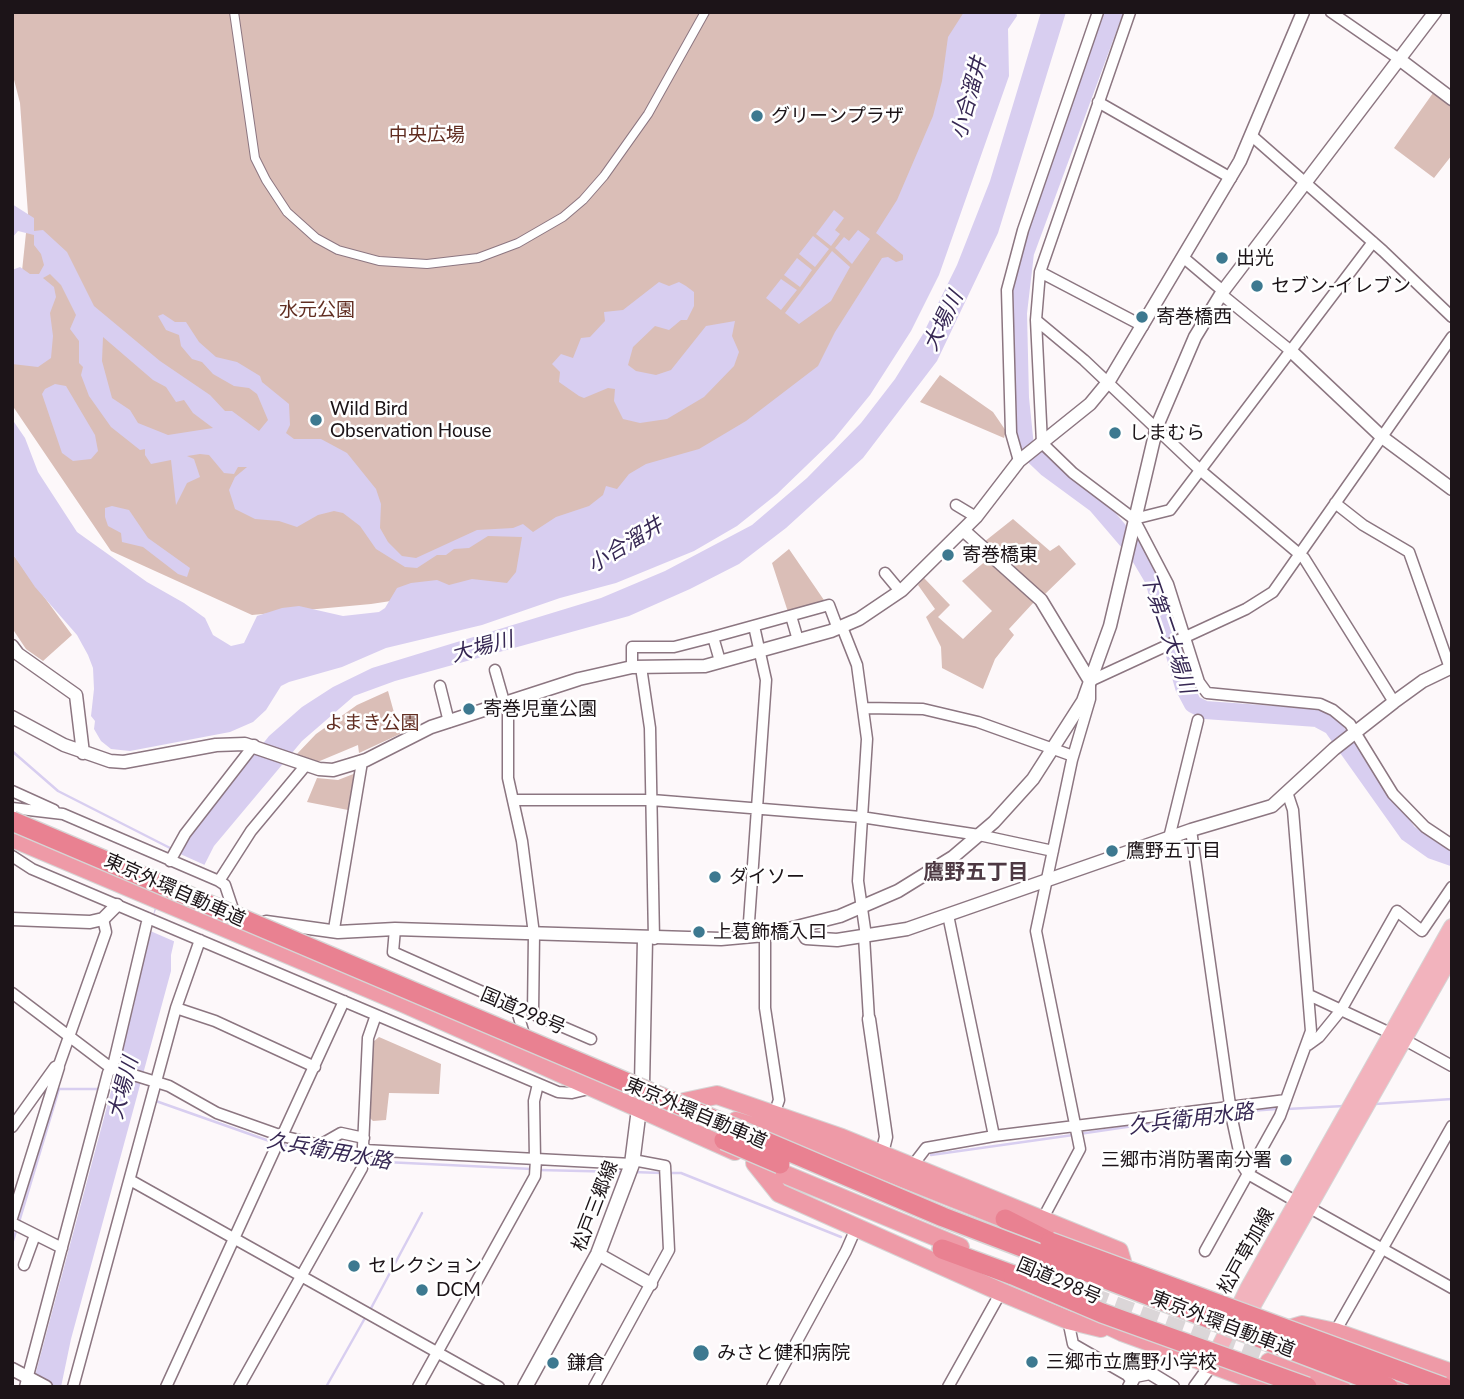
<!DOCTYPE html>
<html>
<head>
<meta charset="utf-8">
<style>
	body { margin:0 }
	#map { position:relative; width:1464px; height:1399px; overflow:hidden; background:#fdf8fa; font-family:Lato,sans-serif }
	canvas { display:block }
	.frame { position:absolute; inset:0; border:14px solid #1c1418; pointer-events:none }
</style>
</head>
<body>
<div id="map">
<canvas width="1464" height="1399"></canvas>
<div class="frame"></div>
</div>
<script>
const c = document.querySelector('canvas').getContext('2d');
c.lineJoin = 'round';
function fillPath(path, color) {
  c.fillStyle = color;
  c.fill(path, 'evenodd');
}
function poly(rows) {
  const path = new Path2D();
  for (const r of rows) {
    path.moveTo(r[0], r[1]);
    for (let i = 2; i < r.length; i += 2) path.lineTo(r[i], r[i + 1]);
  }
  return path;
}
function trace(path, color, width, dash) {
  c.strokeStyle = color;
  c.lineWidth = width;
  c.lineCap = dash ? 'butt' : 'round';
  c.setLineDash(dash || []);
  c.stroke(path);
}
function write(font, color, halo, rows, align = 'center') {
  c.font = font + ' Lato,"Noto Sans JP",sans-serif';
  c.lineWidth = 5;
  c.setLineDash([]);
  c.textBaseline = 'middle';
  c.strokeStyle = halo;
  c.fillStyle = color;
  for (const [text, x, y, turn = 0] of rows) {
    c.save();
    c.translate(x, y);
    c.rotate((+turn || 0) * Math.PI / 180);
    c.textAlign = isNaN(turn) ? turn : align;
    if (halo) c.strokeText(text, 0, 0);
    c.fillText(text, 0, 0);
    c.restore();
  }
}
fillPath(poly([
	[12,12,977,12,921,238,832,374,517,582,371,604,252,615,111,551,12,405,12,366,28,214,20,103,12,72],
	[1433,93,1452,107,1452,155,1434,178,1394,148],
	[940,375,993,412,1006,431,1004,438,920,402],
	[1013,519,1050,551,1059,545,1076,564,1044,595,984,542],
	[789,549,826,603,788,612,772,563],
	[12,553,72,635,43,661,26,649,12,628],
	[988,559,1034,602,1009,629,1014,635,995,659,983,689,942,668,941,647,926,617,935,609,918,585,924,578,950,605,938,617,963,639,992,611,962,581],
	[388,691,400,734,359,753,358,745,315,763,295,756,316,734,357,705],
	[356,773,348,810,307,802,317,778,338,780],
	[379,1037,441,1064,439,1094,389,1093,386,1120,373,1121,370,1118,373,1042]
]), '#dabeb7');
fillPath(poly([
	[964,12,1016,12,1017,16,1008,29,1009,76,939,275,911,331,870,395,834,439,777,494,737,526,694,551,616,583,560,598,482,625,386,648,342,667,289,682,281,686,266,710,253,722,230,732,130,751,111,749,101,741,94,729,95,721,91,716,94,689,93,668,88,655,77,635,35,587,12,553,12,419,25,438,38,472,77,532,147,582,184,603,205,618,213,635,231,646,244,643,257,616,282,608,299,606,343,616,379,612,385,608,397,588,411,583,437,580,449,585,472,579,507,583,516,572,522,537,488,536,469,548,454,549,446,555,437,555,417,568,405,567,376,549,360,526,343,513,334,511,318,515,297,527,279,521,255,519,235,509,229,490,235,477,247,467,238,467,234,474,224,473,209,455,200,454,187,456,194,459,200,477,187,483,176,505,171,460,151,464,145,455,145,449,140,450,111,427,89,396,81,375,83,367,79,363,79,341,70,329,76,315,61,285,50,274,43,278,54,287,56,297,50,313,53,336,51,358,38,367,12,364,12,270,20,267,30,274,39,274,44,265,41,254,34,245,34,235,18,231,12,238,12,204,34,218,34,231,43,230,67,252,94,306,160,361,210,395,225,411,232,411,259,431,268,420,257,394,249,388,234,386,213,374,202,362,192,359,181,346,179,335,166,330,158,316,163,314,175,322,186,322,199,342,216,357,237,362,260,376,262,382,289,404,290,425,286,433,294,439,321,439,347,453,376,489,381,504,380,528,388,542,402,556,416,558,477,530,513,528,523,524,533,532,556,517,589,506,603,495,606,486,617,489,629,474,646,464,699,449,746,421,818,366,835,332,882,258,888,257,896,262,903,260,903,255,876,233,897,200,933,116,942,81,948,37],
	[103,337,153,380,166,387,176,402,184,400,193,413,213,428,168,435,138,423,130,410,112,398,102,361],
	[1041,12,1066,12,998,233,937,361,863,458,786,528,739,564,690,589,629,616,395,681,354,696,302,741,214,846,181,911,171,955,171,971,71,1339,61,1387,32,1387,133,1009,156,902,191,835,269,736,302,707,333,687,372,668,601,598,665,571,752,525,807,478,861,423,895,379,923,334,957,265,990,181],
	[834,210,844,218,835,230,840,234,831,246,816,234],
	[858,230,870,239,852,264,835,248,844,237,849,241],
	[813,236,829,249,815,267,799,254],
	[832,251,850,267,831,301,799,324,785,313],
	[797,258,812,270,800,287,784,275],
	[781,279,797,290,781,310,766,298],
	[659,282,669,286,679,282,686,286,694,292,694,306,687,320,681,320,669,330,655,326,633,347,628,365,636,371,656,375,671,370,706,326,735,321,732,336,739,352,734,366,704,397,667,419,640,423,623,419,614,401,615,389,608,388,584,398,579,396,559,382,560,372,552,364,561,354,573,358,581,338,590,337,605,321,604,312,623,310],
	[55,384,66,386,95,435,98,451,91,459,73,461,62,453,42,394,45,389],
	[112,506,129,510,148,538,190,568,187,577,178,574,143,547,122,542,121,533,108,526,105,517,105,508]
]), '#d8cef0');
fillPath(poly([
	[178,853,207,866,184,913,178,943,148,930]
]), '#fdf8fa');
trace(poly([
	[12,751,58,791,172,849],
	[153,1100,275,1143],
	[1375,1104,1452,1099],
	[1287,1109,1344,1106],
	[1235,1112,1277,1109],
	[1079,1134,1208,1115],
	[282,1145,358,1159],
	[931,1155,1073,1135],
	[364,1161,532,1169],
	[539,1170,623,1172],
	[633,1172,662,1173],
	[668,1173,681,1173,841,1237],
	[19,1222,59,1089,102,1089],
	[12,1244,17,1228],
	[369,1312,422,1213],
	[326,1387,365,1318]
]), '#d8cef0', 2.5);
trace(poly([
	[1114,12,1025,253,1018,313,1020,398,1025,447,1047,468,1096,504,1138,553,1154,580,1184,687,1193,704,1205,710,1317,718,1332,726,1408,833,1432,850,1452,857]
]), '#d8cef0', 18);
trace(poly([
	[1039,1277,1269,1362]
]), '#dbd6d8', 18, [18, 9]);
const pedestrian = poly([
	[234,12,255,158,266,180,287,212,316,238,338,250,379,261,427,264,478,258,518,243,563,217,583,200,604,176,648,114,705,12]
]);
const minor = poly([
	[1130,12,1040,272,1036,320,1042,443,1073,473,1134,519,1168,584,1199,682,1207,693,1320,704,1333,710,1350,724,1393,794,1425,827,1452,845],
	[1331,12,1399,59],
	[1098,102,1231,178],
	[1252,136,1383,251,1452,317],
	[1184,258,1223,291],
	[1040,272,1143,326],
	[1221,294,1291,351],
	[1036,320,1084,360,1200,470,1304,558,1394,702],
	[1019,461,1011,433,1007,290,1023,230,1098,12],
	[1335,503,1363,525,1409,552,1450,668],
	[956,505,976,517],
	[1134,519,1170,510,1373,242],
	[885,573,900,591],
	[791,616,798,640],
	[842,627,857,665,867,739,858,881,866,936],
	[720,661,713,637,829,605,838,629],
	[632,667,632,647,674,647,713,637],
	[641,667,650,728,654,939],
	[495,670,505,705],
	[440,686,449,722],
	[508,704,508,778,522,841,534,934,533,1014,591,1039],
	[865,708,923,709,978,722,1073,756],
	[12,791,54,810],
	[513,800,652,800,861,817,979,835,1053,851],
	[12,808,63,814,219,881,225,885,234,912],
	[1191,830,1232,1119,1242,1165,1248,1174,1297,1202],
	[1169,838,1198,720],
	[12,856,32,869,558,1092,572,1093,593,1088],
	[170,861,185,834,254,745],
	[219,881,251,831,306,765],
	[948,915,994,1136],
	[334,929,362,762],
	[395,929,393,952,505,1002,517,1011,524,1034],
	[765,935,765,1008,779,1100,774,1114],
	[748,936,766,680,754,626],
	[864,936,869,1019],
	[12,993,111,1068,169,1086,217,1113,282,1136,320,1145,341,1133,364,1138],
	[1309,995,1405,1040,1452,1066],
	[176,1008,215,1021,315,1067],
	[1308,1045,1319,1037,1341,1010,1397,911,1422,931,1452,887],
	[12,1127,55,1067,59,1065,106,932,103,919],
	[282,1136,344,1001],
	[364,1150,632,1164],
	[535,1159,534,1101,538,1084],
	[913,1165,926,1148,994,1136,1286,1100],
	[130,1180,499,1387],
	[1310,1208,1452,1288],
	[12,1218,59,1067],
	[1042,1220,1080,1149,1036,931,1072,760,1090,699,1090,681,1246,609,1273,592,1452,337],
	[12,1223,62,1248],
	[1205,1251,1280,1116,1311,1031,1293,810,1288,795],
	[24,1265,35,1235],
	[1068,1320,1073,1344,1127,1375,1132,1381],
	[1335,1332,1452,1126],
	[25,1387,108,1073,114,1062,148,918],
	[73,1387,176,1008,200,940],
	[166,1387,281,1136],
	[239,1387,362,1168,368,1038,376,1015],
	[418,1387,535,1176,536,1159],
	[594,1387,669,1250,665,1166,633,1160],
	[772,1387,846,1251,857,1226],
	[948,1387,1001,1292]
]);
const tertiary = poly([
	[1399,59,1452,99],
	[1291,351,1382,437,1452,489],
	[963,530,1041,600,1090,681],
	[12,646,18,654,76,695,83,753],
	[12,717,64,745,110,761,124,762,216,745,245,744,319,769,333,770,366,760,431,727,579,679,632,667,705,666,831,631,859,619,902,590,976,517,1019,461,1090,404,1109,381,1240,161,1303,12],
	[12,919,90,922,103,919,117,905],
	[266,922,338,932,395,929,721,939,765,935,840,916,898,891,953,857,994,822,1033,779,1083,701,1110,626,1157,426,1195,337,1223,291,1435,12],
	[800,928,806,938,837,940,907,929,1191,830,1272,806,1334,749,1394,702,1423,681,1452,667],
	[869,1019,886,1137,882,1153],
	[598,1254,651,1284],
	[12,1369,46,1387],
	[1129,1387,1135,1376,1150,1373,1173,1387],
	[1195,1387,1211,1365]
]);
const secondary = poly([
	[525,1387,598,1254,632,1164,642,1085,645,939]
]);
const primary = poly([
	[1242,1324,1452,954],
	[1212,1363,1248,1289,1452,927]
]);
const trunk = poly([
	[12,838,405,1004,735,1151],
	[684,1102,717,1095,842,1138,1114,1249,1119,1251,1122,1261],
	[736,1121,834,1151,1018,1224],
	[755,1163,779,1193,1001,1292,1068,1320,1101,1328],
	[760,1164,960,1247],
	[1088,1316,1122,1332,1273,1387],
	[1292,1328,1302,1325,1335,1332,1452,1373],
	[1269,1362,1341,1387],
	[1373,1372,1412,1387]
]);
const motorway = poly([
	[1005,1219,1050,1242],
	[942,1249,1013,1275]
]);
trace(pedestrian, '#8c7681', 10);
trace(minor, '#8c7681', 13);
trace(tertiary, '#8c7681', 15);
trace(secondary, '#8c7681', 17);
trace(primary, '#d6d5d5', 18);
trace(trunk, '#d6d5d5', 20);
trace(motorway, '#d6d5d5', 22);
trace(pedestrian, '#fff', 8);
trace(minor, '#fff', 10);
trace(tertiary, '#fff', 12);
trace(secondary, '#fff', 14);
trace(primary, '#f2b3bd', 16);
trace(trunk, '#ee9aa7', 18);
trace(motorway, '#e98191', 19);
const motorwayBridge = poly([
	[12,821,943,1217,1388,1387],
	[724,1140,780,1164],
	[1050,1242,1443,1387],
	[1013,1275,1102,1313,1307,1387]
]);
trace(motorwayBridge, '#d6d5d5', 22, []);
trace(motorwayBridge, '#e98191', 19);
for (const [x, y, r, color] of [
	[757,116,7,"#3d7990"],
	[1222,258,7,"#3d7990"],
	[1257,286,7,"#3d7990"],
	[1142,317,7,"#3d7990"],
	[316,420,7,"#3d7990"],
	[1115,433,7,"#3d7990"],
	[948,555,7,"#3d7990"],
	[469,709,7,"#3d7990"],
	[1112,851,7,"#3d7990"],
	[715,877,7,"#3d7990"],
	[699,932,7,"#3d7990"],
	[1286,1160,7,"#3d7990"],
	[354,1266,7,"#3d7990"],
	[422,1290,7,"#3d7990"],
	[701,1353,9,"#3d7990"],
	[1032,1362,7,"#3d7990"],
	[553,1363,7,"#3d7990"]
]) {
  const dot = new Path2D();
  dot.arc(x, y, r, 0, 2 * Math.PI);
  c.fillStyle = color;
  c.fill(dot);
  trace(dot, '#fff', 2.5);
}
write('19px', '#1c1418', '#fff', [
	["グリーンプラザ",771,116],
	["出光",1236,258],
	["セブン-イレブン",1271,286],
	["寄巻橋西",1156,317],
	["Wild Bird",330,409],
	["Observation House",330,431],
	["しまむら",1129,433],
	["寄巻橋東",962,555],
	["寄巻児童公園",483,709],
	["鷹野五丁目",1126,851],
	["ダイソー",729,877],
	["上葛飾橋入口",713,932],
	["三郷市消防署南分署",1272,1160,"right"],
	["セレクション",368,1266],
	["DCM",436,1290],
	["みさと健和病院",717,1353],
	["三郷市立鷹野小学校",1046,1362],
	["鎌倉",567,1363]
], 'left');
write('19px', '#612e22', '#fff', [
	["中央広場",427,135],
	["水元公園",317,310],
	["よまき公園",372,723]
]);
write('19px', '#1c1418', '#fff', [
	["東京外環自動車道",175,890,24],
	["国道298号",523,1011,23],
	["東京外環自動車道",696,1113,23],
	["松戸三郷線",595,1206,-69],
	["松戸草加線",1246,1251,-61],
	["国道298号",1059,1281,23],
	["東京外環自動車道",1223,1324,21]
]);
write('italic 21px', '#372854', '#fff', [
	["小合溜井",969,98,-75],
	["大場川",943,321,-64],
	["小合溜井",625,545,-32],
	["下第二大場川",1168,633,71],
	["大場川",482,647,-15],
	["大場川",123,1088,-75],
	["久兵衛用水路",1191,1119,-7],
	["久兵衛用水路",329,1151,10]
]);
write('bold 21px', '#4d3943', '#fff', [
	["鷹野五丁目",976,872]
]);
</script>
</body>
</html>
